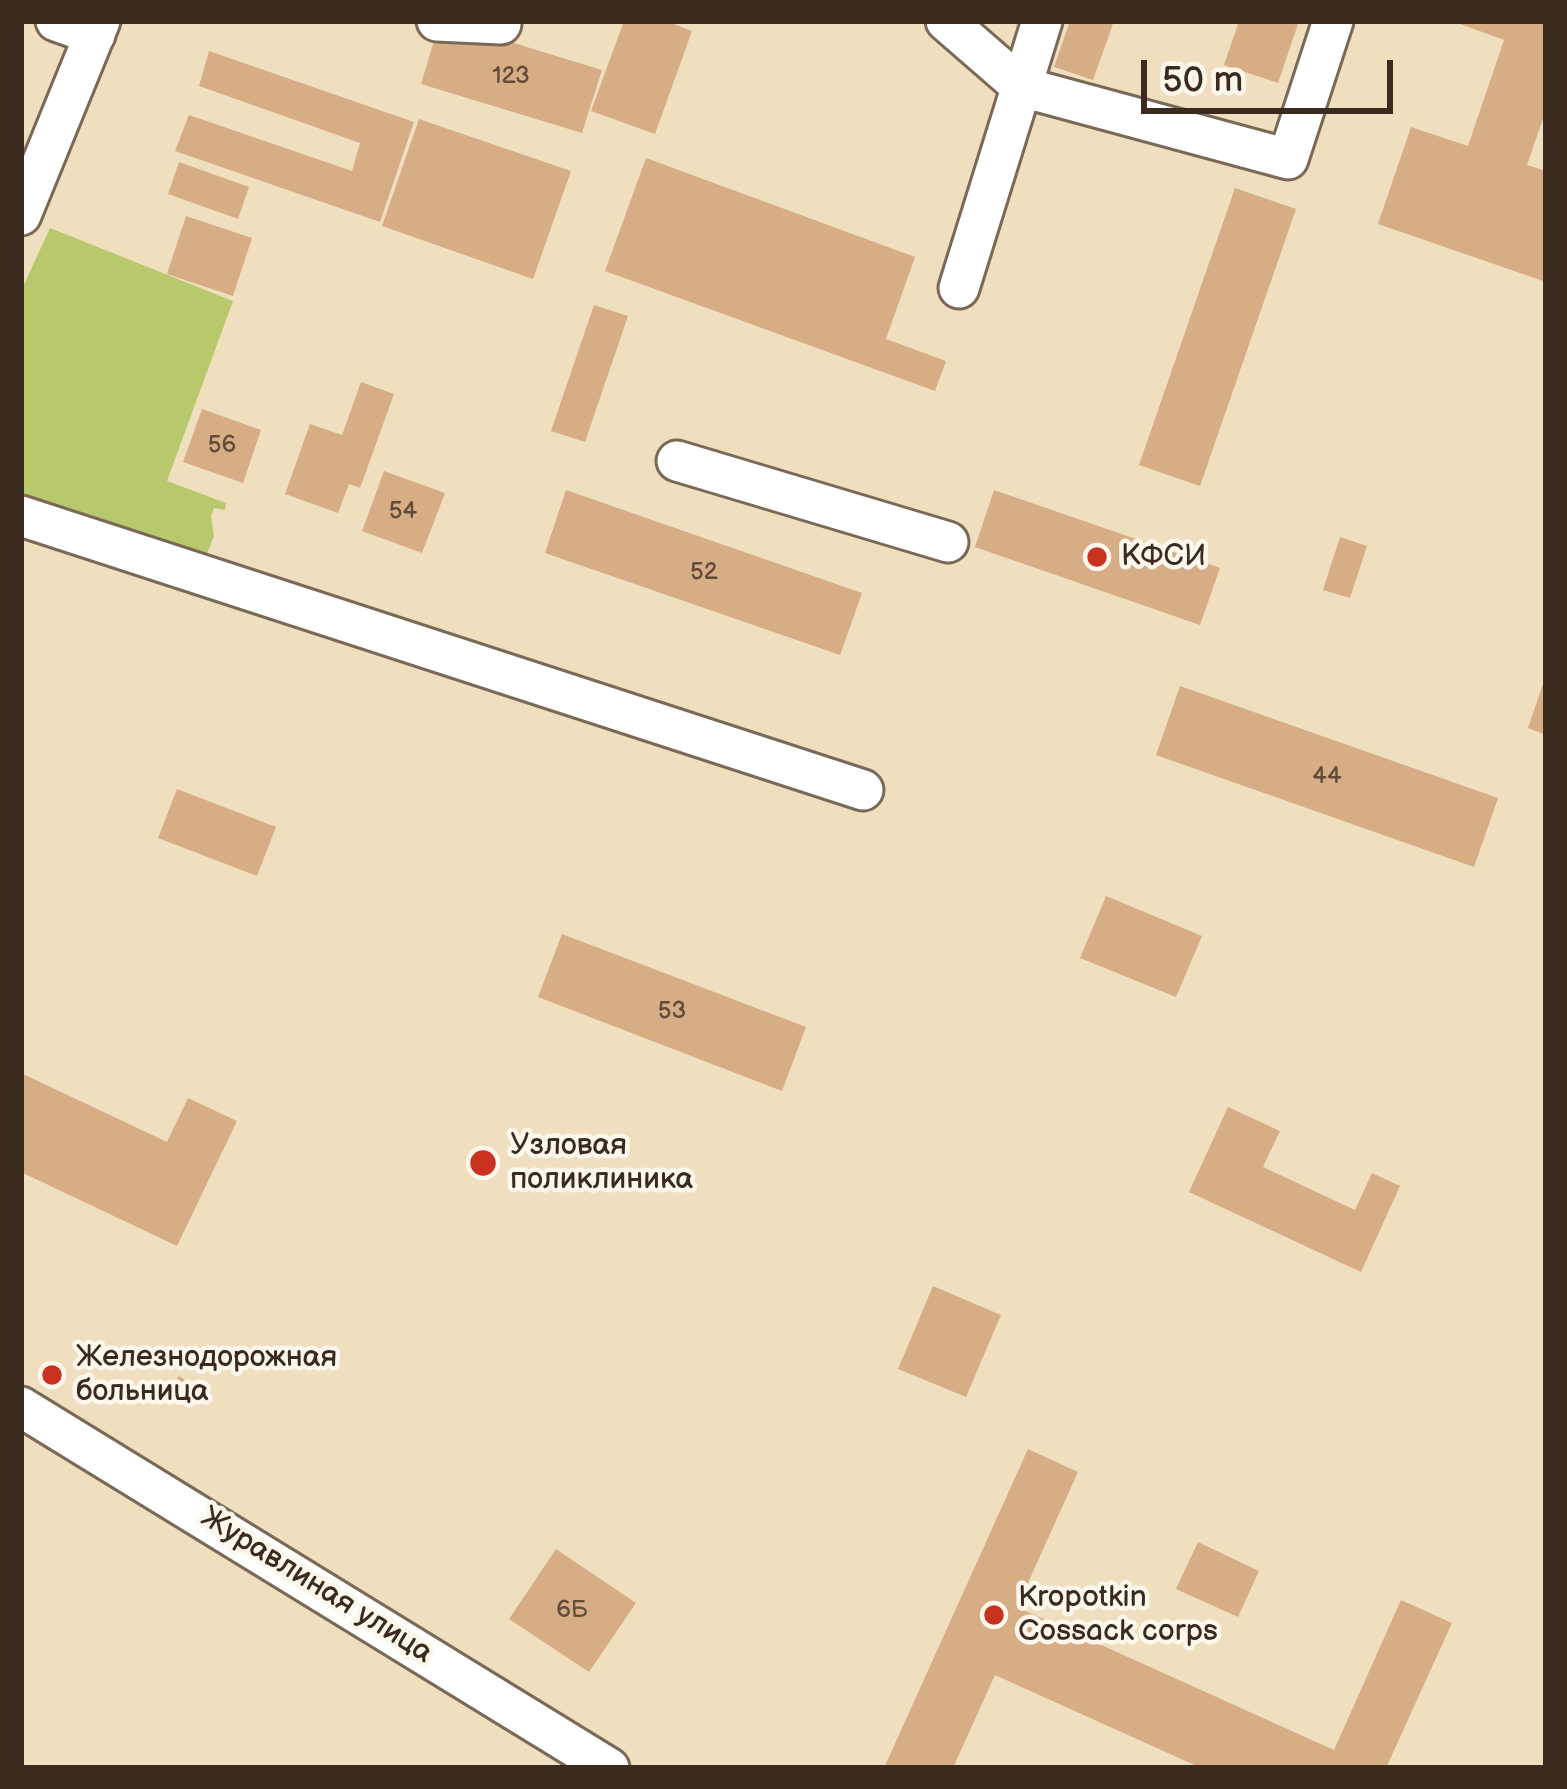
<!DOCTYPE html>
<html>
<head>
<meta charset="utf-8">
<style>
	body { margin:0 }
	#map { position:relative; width:1567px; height:1789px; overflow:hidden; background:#efdfbf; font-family:"Balsamiq Sans",sans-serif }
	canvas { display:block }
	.frame { position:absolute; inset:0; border:24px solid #3b2a1e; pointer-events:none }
	.scale { position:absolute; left:1141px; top:60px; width:252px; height:54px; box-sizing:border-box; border:6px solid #3b2a1e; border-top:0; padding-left:15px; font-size:36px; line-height:42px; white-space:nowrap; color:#3b2a1e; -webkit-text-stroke:9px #fbf7ec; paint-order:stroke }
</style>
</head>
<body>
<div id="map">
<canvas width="1567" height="1789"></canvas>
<div class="frame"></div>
<div class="scale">50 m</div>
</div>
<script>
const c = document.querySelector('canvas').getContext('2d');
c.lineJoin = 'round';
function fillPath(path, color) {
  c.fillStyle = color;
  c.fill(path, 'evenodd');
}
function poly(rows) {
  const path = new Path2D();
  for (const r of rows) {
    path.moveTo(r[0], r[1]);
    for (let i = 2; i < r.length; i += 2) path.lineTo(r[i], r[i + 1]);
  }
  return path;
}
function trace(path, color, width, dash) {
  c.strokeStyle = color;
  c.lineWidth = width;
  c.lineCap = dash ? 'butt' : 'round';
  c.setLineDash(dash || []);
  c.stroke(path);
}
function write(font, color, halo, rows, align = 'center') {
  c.font = font + ' "Balsamiq Sans",sans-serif';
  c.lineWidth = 9;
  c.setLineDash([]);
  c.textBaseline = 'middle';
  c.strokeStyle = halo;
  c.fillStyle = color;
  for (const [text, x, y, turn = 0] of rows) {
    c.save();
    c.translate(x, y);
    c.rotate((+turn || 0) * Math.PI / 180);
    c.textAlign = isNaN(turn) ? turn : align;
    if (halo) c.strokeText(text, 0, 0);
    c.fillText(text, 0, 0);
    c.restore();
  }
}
fillPath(poly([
	[50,228,233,301,167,481,226,503,225,510,214,508,211,516,214,536,206,556,21,502,21,291]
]), '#b7c96c');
fillPath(poly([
	[624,21,666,21,692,31,655,134,591,111],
	[1070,21,1114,21,1093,80,1054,67],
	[1239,21,1299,21,1278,83,1224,65],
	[1452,21,1546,21,1546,110,1527,165,1546,171,1546,282,1378,224,1411,127,1468,146,1504,40],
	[478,32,602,70,582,133,421,84,436,34,474,45],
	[209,51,414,122,380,222,175,151,189,115,352,171,360,143,199,86],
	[419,119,571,171,533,279,382,226],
	[646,158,915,257,886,339,946,361,935,391,605,271],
	[179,162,249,187,238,219,168,194],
	[1235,188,1296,209,1200,486,1139,465],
	[186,216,252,238,233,296,167,274],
	[594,305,628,316,585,442,551,431],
	[361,382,394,394,360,488,349,484,338,513,285,494,310,424,342,435],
	[202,409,261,430,243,483,183,462],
	[384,471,445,493,422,553,362,531],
	[566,490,862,593,840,655,545,553],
	[994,490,1220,568,1200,625,975,547],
	[1340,537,1367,546,1350,598,1323,590],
	[1545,678,1546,678,1546,735,1528,728],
	[1180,686,1498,798,1474,867,1156,755],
	[177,789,276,827,257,876,158,838],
	[1106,896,1202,936,1176,997,1080,958],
	[562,934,806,1027,782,1091,538,997],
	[21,1073,167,1142,188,1098,237,1121,177,1246,21,1172],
	[1228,1107,1280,1131,1263,1167,1355,1210,1372,1173,1400,1186,1361,1272,1189,1192],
	[933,1286,1001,1315,966,1397,898,1369],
	[179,1376,199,1389,193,1401,171,1388],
	[1028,1449,1078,1472,1017,1607,1334,1750,1401,1600,1452,1623,1386,1768,1201,1768,995,1675,953,1768,884,1768],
	[1198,1542,1259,1571,1238,1617,1176,1589],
	[556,1549,636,1603,589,1672,509,1619]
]), '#d7ad86');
const minor = poly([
	[56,21,95,35],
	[437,21,501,24],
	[946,21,1022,87,1288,159,1333,21],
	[21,215,100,21],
	[959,288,1042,21],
	[677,461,948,542],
	[21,516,863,790],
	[21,1407,609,1768]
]);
trace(minor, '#7a6956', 45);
trace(minor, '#fff', 39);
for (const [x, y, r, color] of [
	[1097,557,12,"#c8321e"],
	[483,1163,15,"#c8321e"],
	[52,1375,12,"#c8321e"],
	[994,1615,12,"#c8321e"]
]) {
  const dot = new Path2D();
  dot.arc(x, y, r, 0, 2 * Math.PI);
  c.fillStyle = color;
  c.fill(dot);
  trace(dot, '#fbf7ec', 4.5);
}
write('24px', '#624b38', null, [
	["123",511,77],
	["56",222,446],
	["54",403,512],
	["52",704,573],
	["44",1327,777],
	["53",672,1012],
	["6Б",572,1611]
]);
write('30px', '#3b2a1e', '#fbf7ec', [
	["КФСИ",1121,557],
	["Узловая",510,1146],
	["поликлиника",510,1180],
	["Железнодорожная",76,1358],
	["больница",76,1392],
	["Kropotkin",1018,1598],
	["Cossack corps",1018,1632]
], 'left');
write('30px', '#3b2a1e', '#fbf7ec', [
	["Журавлиная улица",316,1586,32]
]);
</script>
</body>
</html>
